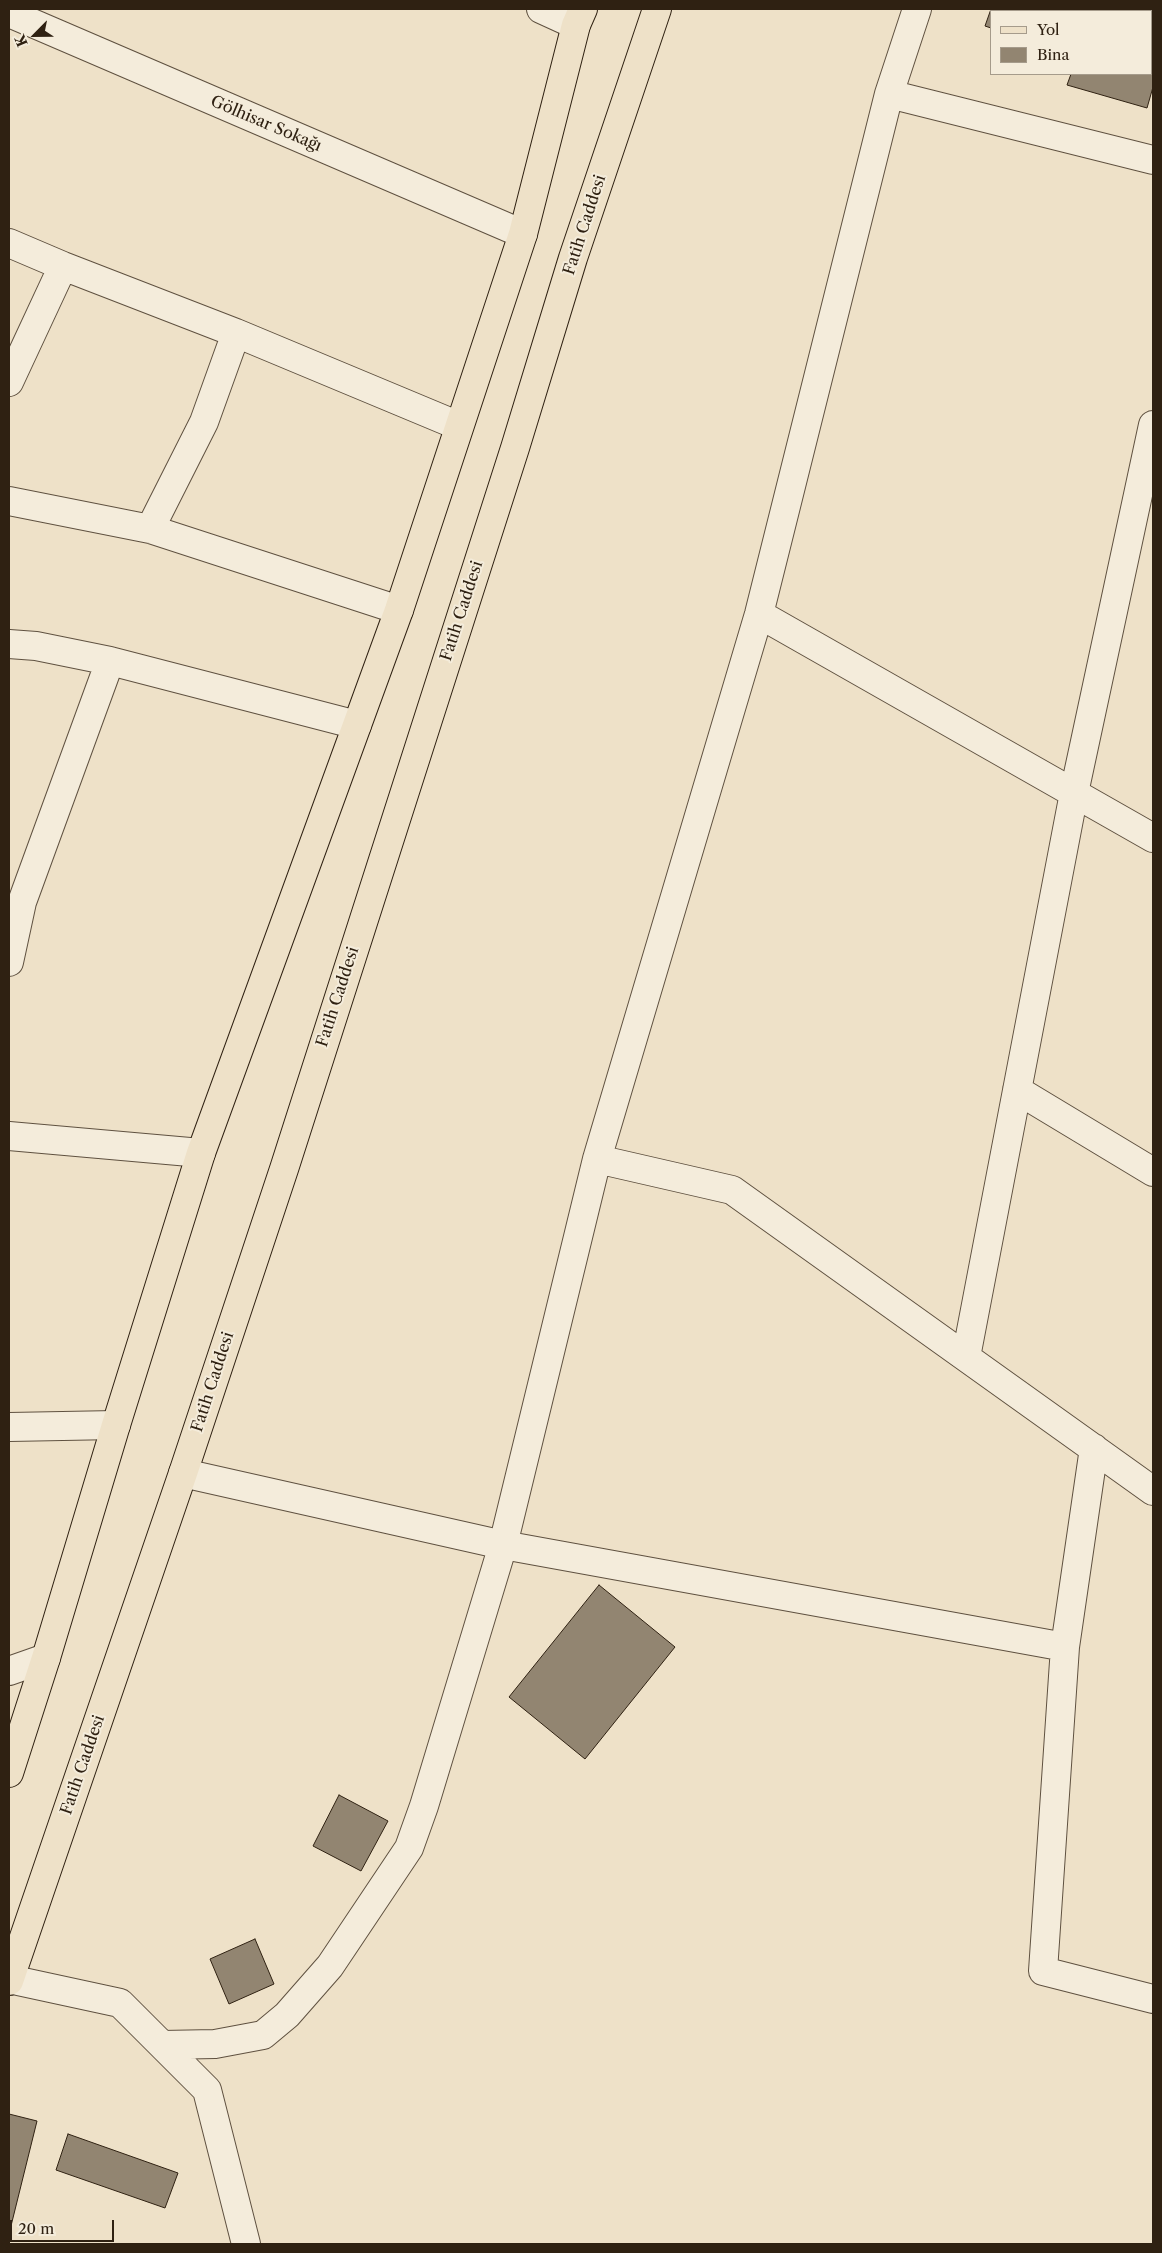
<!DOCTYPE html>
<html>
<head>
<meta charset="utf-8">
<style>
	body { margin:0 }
	#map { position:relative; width:1162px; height:2253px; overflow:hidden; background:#eee1c8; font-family:"Libre Caslon Text",serif }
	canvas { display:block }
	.frame { position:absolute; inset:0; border:10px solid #2f2112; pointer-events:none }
	.legend { position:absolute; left:990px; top:10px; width:162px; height:65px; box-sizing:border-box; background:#f4ecdb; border:1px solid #a59b8b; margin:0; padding:6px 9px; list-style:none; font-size:15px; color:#2f2112 }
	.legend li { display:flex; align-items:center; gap:10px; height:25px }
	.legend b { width:25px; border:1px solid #a59b8b }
	.north { position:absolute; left:10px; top:10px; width:50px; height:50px; -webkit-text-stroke:4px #f4ecdb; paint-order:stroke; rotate:247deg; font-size:14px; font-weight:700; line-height:20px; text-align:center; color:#2f2112 }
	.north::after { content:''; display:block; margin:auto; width:18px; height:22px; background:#2f2112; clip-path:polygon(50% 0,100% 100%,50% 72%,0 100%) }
	.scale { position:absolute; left:10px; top:2220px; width:104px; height:22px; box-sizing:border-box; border:2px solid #2f2112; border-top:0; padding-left:6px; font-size:15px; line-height:18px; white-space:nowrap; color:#2f2112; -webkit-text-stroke:4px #f4ecdb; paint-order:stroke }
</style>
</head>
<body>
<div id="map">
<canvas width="1162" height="2253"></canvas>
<div class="frame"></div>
<ul class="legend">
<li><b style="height:6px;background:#eee1c8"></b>Yol</li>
<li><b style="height:14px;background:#928571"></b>Bina</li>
</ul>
<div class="north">K</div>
<div class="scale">20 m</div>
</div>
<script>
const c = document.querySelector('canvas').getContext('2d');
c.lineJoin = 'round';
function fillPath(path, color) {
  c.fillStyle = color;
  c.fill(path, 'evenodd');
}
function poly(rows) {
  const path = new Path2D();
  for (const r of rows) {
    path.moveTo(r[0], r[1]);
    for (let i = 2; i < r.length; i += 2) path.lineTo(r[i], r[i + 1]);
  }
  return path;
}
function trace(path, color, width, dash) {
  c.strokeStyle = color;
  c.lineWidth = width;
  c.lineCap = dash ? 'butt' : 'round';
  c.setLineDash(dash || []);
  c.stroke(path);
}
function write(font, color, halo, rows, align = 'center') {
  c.font = font + ' "Libre Caslon Text",serif';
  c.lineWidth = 4;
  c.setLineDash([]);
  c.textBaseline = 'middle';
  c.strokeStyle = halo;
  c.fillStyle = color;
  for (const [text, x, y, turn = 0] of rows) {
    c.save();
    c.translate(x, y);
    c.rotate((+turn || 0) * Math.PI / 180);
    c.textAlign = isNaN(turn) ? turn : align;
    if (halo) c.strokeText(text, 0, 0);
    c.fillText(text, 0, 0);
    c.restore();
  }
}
const building = poly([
	[991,9,1055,9,1054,11,991,11,991,28,985,26,991,9],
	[1090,9,1133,9,1142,11,1089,11,1090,9],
	[1151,14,1153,15,1153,87,1147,108,1067,85,1071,74,1151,74,1151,14],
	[599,1585,675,1647,585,1759,509,1697,599,1585],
	[339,1795,388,1821,361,1871,313,1846,339,1795],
	[255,1939,274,1984,229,2004,210,1959,255,1939],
	[9,2114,37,2121,9,2234,9,2114],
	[68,2134,178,2173,165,2208,56,2170,68,2134]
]);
fillPath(building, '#928571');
trace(building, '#2f2112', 1);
const minor = poly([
	[541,9,576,25],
	[9,13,523,234],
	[889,94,1153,160],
	[9,243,63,266,236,333,459,426],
	[9,382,63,266],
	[9,501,150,529,399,610],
	[150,529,204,422,236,333],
	[759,614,1153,838],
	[9,644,36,646,110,661,357,725],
	[9,962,22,902,110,661],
	[1017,1090,1153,1172],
	[9,1136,201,1153],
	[597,1159,732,1190,1153,1491],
	[966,1357,1074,793,1153,425],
	[9,1427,116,1425],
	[1094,1448,1065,1647,1043,1971,1153,1999],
	[183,1473,503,1545,1065,1647],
	[9,1671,46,1658],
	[9,1979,120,2003,207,2090,246,2244],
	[162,2045,215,2044,263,2035,287,2015,330,1966,409,1848,424,1806,503,1545,597,1159,759,614,889,94,917,9]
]);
const primary = poly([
	[9,1773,46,1658,116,1425,201,1153,399,610,523,234,576,25,583,9],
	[9,1981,183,1473,284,1169,515,448,573,258,657,9]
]);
trace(minor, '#5f5140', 30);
trace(primary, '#2f2112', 30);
trace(minor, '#f4ecdb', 28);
trace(primary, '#eee1c8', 28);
write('16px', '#2f2112', '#f4ecdb', [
	["Gölhisar Sokağı",266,124,23],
	["Fatih Caddesi",585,225,-72],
	["Fatih Caddesi",462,611,-72],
	["Fatih Caddesi",338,997,-72],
	["Fatih Caddesi",213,1382,-72],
	["Fatih Caddesi",83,1765,-71]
]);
</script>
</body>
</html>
